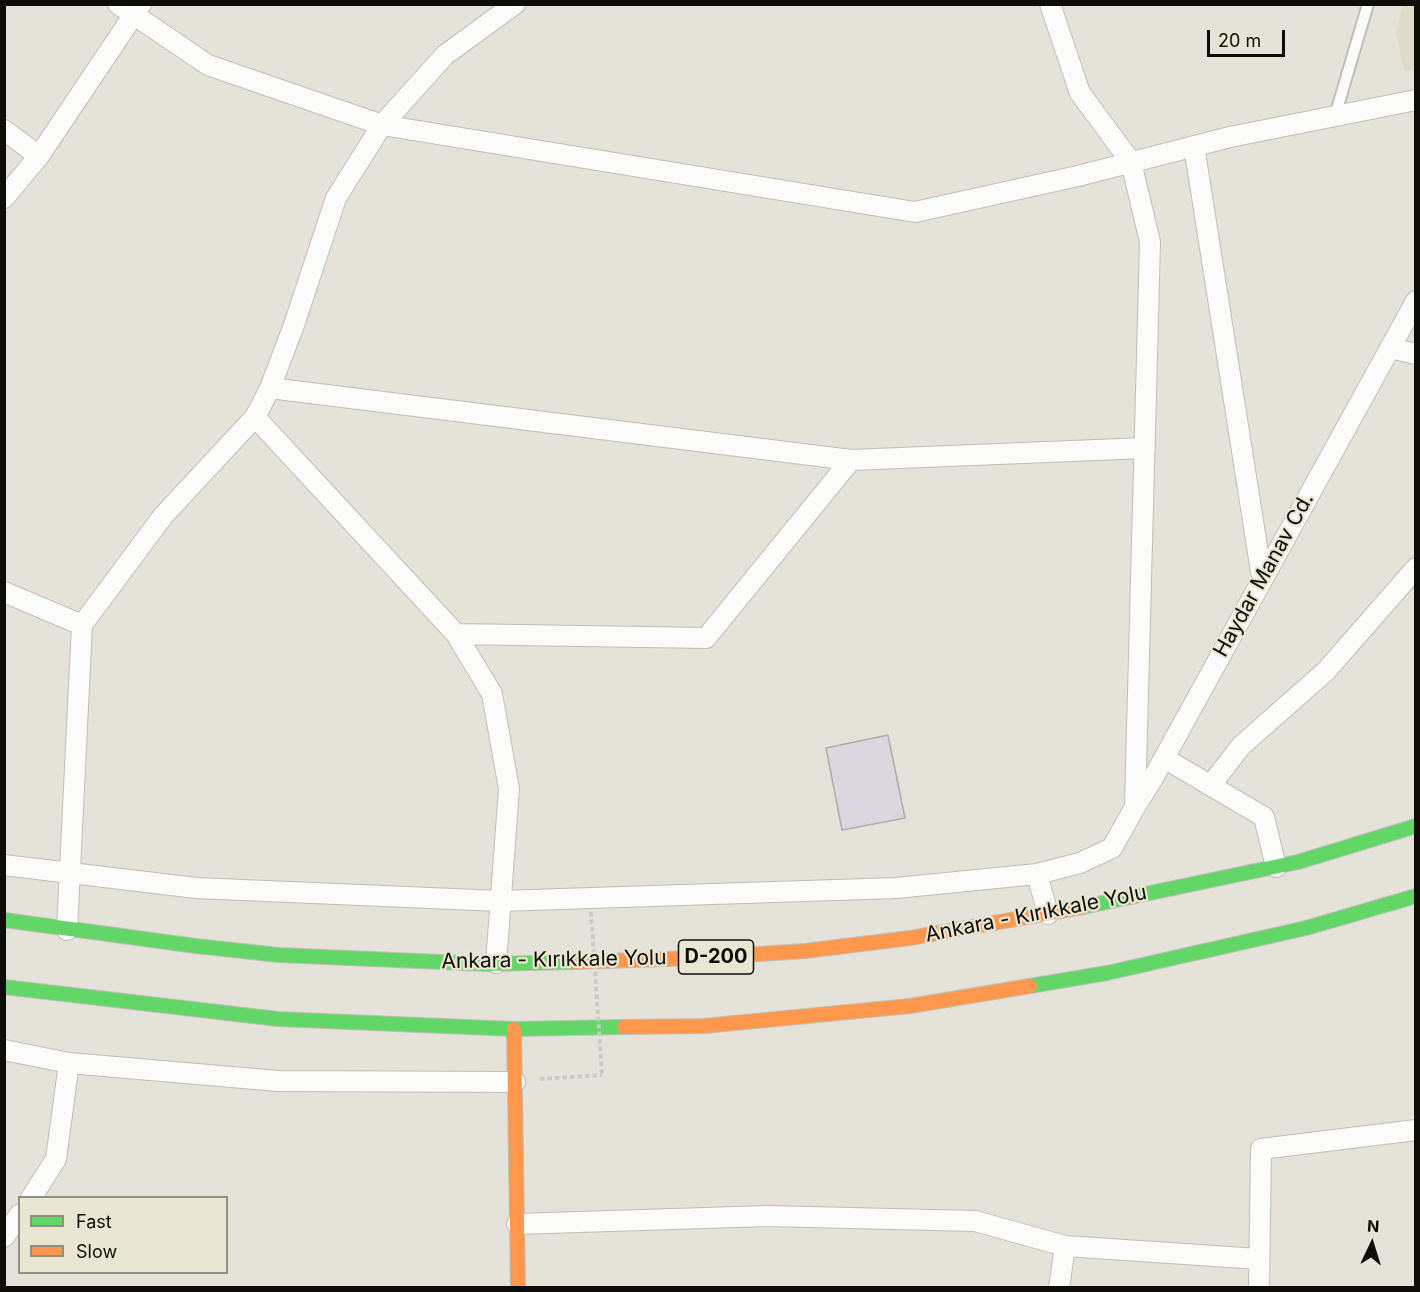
<!DOCTYPE html>
<html>
<head>
<meta charset="utf-8">
<style>
	body { margin:0 }
	#map { position:relative; width:1420px; height:1292px; overflow:hidden; background:#e5e2d9; font-family:Inter,sans-serif }
	canvas { display:block }
	.frame { position:absolute; inset:0; border:6px solid #0e0c07; pointer-events:none }
	.legend { position:absolute; left:18px; top:1196px; width:210px; height:78px; box-sizing:border-box; background:#eae6d4; border:2px solid #928f82; margin:0; padding:8px 10px; list-style:none; font-size:18px; color:#0e0c07 }
	.legend li { display:flex; align-items:center; gap:12px; height:30px }
	.legend b { width:30px; border:2px solid #928f82 }
	.north { position:absolute; left:1342px; top:1214px; width:60px; height:60px; -webkit-text-stroke:4px #eae6d4; paint-order:stroke; rotate:4deg; font-size:16px; font-weight:700; line-height:24px; text-align:center; color:#0e0c07 }
	.north::after { content:''; display:block; margin:auto; width:21px; height:27px; background:#0e0c07; clip-path:polygon(50% 0,100% 100%,50% 72%,0 100%) }
	.scale { position:absolute; left:1207px; top:30px; width:78px; height:27px; box-sizing:border-box; border:3px solid #0e0c07; border-top:0; padding-left:8px; font-size:18px; line-height:21px; white-space:nowrap; color:#0e0c07; -webkit-text-stroke:4px #eae6d4; paint-order:stroke }
</style>
</head>
<body>
<div id="map">
<canvas width="1420" height="1292"></canvas>
<div class="frame"></div>
<ul class="legend">
<li><b style="height:8px;background:#63d668"></b>Fast</li>
<li><b style="height:8px;background:#ff974d"></b>Slow</li>
</ul>
<div class="north">N</div>
<div class="scale">20 m</div>
</div>
<script>
const c = document.querySelector('canvas').getContext('2d');
c.lineJoin = 'round';
function fillPath(path, color) {
  c.fillStyle = color;
  c.fill(path, 'evenodd');
}
function poly(rows) {
  const path = new Path2D();
  for (const r of rows) {
    path.moveTo(r[0], r[1]);
    for (let i = 2; i < r.length; i += 2) path.lineTo(r[i], r[i + 1]);
  }
  return path;
}
function trace(path, color, width, dash) {
  c.strokeStyle = color;
  c.lineWidth = width;
  c.lineCap = dash ? 'butt' : 'round';
  c.setLineDash(dash || []);
  c.stroke(path);
}
function write(font, color, halo, rows, align = 'center') {
  c.font = font + ' Inter,sans-serif';
  c.lineWidth = 4.5;
  c.setLineDash([]);
  c.textBaseline = 'middle';
  c.strokeStyle = halo;
  c.fillStyle = color;
  for (const [text, x, y, turn = 0] of rows) {
    c.save();
    c.translate(x, y);
    c.rotate((+turn || 0) * Math.PI / 180);
    c.textAlign = isNaN(turn) ? turn : align;
    if (halo) c.strokeText(text, 0, 0);
    c.fillText(text, 0, 0);
    c.restore();
  }
}
fillPath(poly([
	[1403,5,1416,5,1415,70,1404,71,1396,33]
]), '#e0dbc9');
const building = poly([
	[888,735,905,818,842,830,826,748,888,735]
]);
fillPath(building, '#dbd6e0');
trace(building, '#afadac', 1.5);
const lane = poly([
	[1335,116,1368,4]
]);
const street = poly([
	[118,4,208,65,382,125,915,212,1078,176,1230,137,1416,100],
	[1050,4,1080,93,1131,162,1150,242,1135,806],
	[4,130,39,156],
	[1194,146,1262,578],
	[4,198,39,156,141,4],
	[1390,348,1416,354],
	[270,388,851,460,1145,448],
	[255,417,456,634,492,694,509,789,496,963],
	[4,592,82,625],
	[456,634,706,638,851,460],
	[1164,758,1264,817,1276,867],
	[1211,785,1241,746,1326,671,1416,568],
	[4,865,196,888,500,901,896,888,1037,874,1080,863,1112,848,1135,807,1152,780,1416,301],
	[1037,874,1048,914],
	[67,930,82,625,163,516,255,417,270,388,294,325,336,198,382,125,445,55,515,4],
	[4,1050,69,1063,278,1081,515,1082],
	[31,1198,56,1159,69,1063],
	[517,1224,767,1216,975,1221,1065,1246],
	[4,1237,20,1214],
	[1059,1288,1065,1246,1259,1259],
	[1259,1288,1261,1149,1416,1130]
]);
const fast = poly([
	[1083,907,1298,862,1416,826],
	[4,920,196,946,279,955,487,964,574,962],
	[1030,986,1107,973,1306,928,1416,896],
	[4,987,278,1019,514,1029,624,1027]
]);
const slow = poly([
	[574,962,697,958,805,951,910,938,1083,907],
	[624,1027,704,1026,910,1006,1030,986],
	[514,1029,518,1288]
]);
trace(lane, '#c0beb6', 14);
trace(street, '#c0beb6', 22);
trace(fast, '#c0beb6', 16);
trace(slow, '#c0beb6', 16);
trace(poly([
	[540,1079,602,1075]
]), '#cbcac8', 4, [4.5, 3]);
trace(lane, '#fbfbf9', 10);
trace(street, '#fbfbf9', 20);
trace(fast, '#63d668', 14);
trace(slow, '#ff974d', 14);
trace(poly([
	[591,912,602,1075]
]), '#cbcac8', 4, [4.5, 3]);
for (const [x, y, w] of [
	[716,957,75]
]) {
  const box = new Path2D();
  box.roundRect(x - w / 2, y - 17, w, 34, 4.5);
  c.fillStyle = '#eae6d4';
  c.fill(box);
  trace(box, '#0e0c07', 1.5);
}
write('bold 20px', '#0e0c07', null, [
	["D-200",716,957]
]);
write('21px', '#0e0c07', '#eae6d4', [
	["Haydar Manav Cd.",1264,575,-61],
	["Ankara - Kırıkkale Yolu",1036,914,-11],
	["Ankara - Kırıkkale Yolu",554,960,-1]
]);
</script>
</body>
</html>
